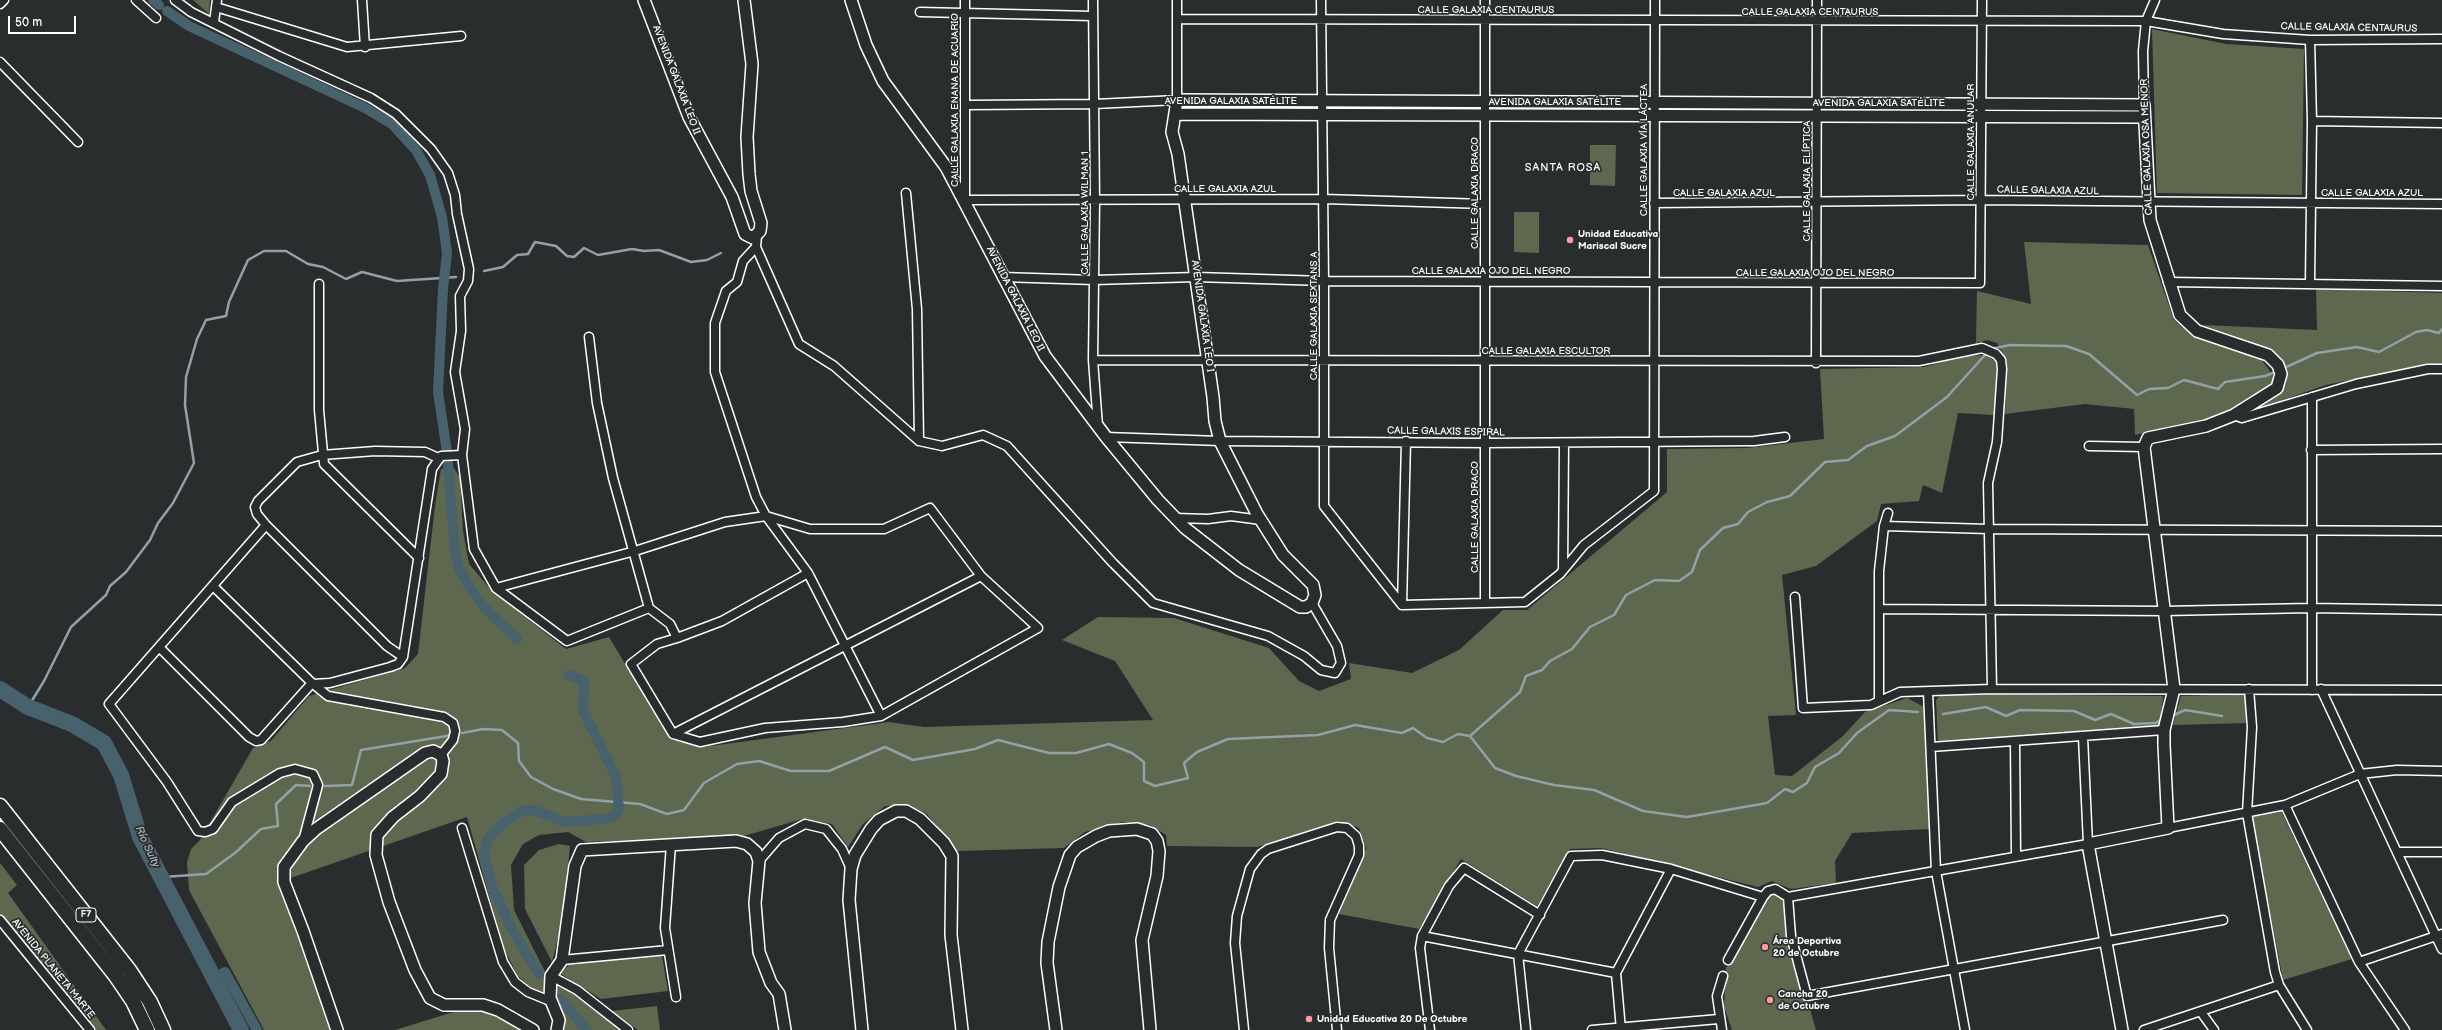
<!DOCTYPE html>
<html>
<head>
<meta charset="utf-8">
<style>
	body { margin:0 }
	#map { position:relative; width:2442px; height:1030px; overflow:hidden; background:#2a2d2e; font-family:"Balsamiq Sans",sans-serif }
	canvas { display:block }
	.scale { position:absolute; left:8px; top:16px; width:68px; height:18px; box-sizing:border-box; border:2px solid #fff; border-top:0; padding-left:5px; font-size:12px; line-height:14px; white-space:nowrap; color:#fff; -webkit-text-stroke:3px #2a2d2e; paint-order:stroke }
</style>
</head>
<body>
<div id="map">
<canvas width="2442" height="1030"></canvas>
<div class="scale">50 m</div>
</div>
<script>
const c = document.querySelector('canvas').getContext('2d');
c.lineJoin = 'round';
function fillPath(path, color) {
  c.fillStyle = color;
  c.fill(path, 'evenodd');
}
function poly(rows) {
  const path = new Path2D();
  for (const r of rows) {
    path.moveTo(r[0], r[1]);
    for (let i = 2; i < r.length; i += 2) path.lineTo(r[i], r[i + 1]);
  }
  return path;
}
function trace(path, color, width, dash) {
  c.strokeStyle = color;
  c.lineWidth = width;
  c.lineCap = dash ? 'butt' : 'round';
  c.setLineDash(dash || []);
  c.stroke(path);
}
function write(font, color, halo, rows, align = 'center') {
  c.font = font + ' "Balsamiq Sans",sans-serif';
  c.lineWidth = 3.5;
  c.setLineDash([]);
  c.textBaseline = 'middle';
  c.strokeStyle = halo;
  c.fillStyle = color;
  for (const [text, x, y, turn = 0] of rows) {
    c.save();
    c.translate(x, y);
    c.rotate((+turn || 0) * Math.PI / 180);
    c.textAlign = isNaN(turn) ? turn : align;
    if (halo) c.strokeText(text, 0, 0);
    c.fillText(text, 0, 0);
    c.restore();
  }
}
fillPath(poly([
	[193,0,210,0,209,14],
	[2152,29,2226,44,2304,49,2302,195,2157,193],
	[1590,145,1616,145,1615,186,1590,185],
	[1514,212,1539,212,1539,253,1514,252],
	[2024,242,2148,245,2174,320,2187,331,2259,356,2274,377,2272,384,2265,392,2221,418,2135,435,2134,409,2085,404,2005,414,2007,361,1997,343,1987,340,1976,343,1977,291,2031,304],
	[2316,289,2442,293,2442,364,2428,364,2326,385,2248,412,2280,392,2286,384,2287,375,2283,360,2248,341,2202,325,2317,330],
	[1987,355,1997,363,1994,415,1958,413,1942,493,1923,485,1919,501,1881,504,1877,521,1816,566,1782,575,1796,715,1768,716,1775,775,1792,776,1843,736,1865,712,1907,698,1924,707,1929,829,1852,833,1835,861,1836,883,1791,889,1772,881,1758,887,1601,848,1570,849,1537,906,1461,859,1419,929,1339,914,1366,848,1359,828,1339,821,1257,847,1167,846,1166,835,1150,825,1123,822,1085,832,1064,848,957,851,927,814,906,805,885,806,863,824,848,847,832,824,802,819,744,836,586,842,568,832,539,835,523,844,511,865,514,910,546,974,547,992,535,992,518,976,504,949,467,817,279,882,334,1030,264,1030,189,890,187,862,191,849,200,840,253,748,271,741,309,696,405,668,418,654,435,506,441,469,453,467,460,478,463,531,469,564,493,592,566,649,609,637,670,739,703,747,889,722,924,727,1153,720,1115,661,1062,640,1098,617,1174,618,1269,648,1299,681,1319,691,1351,679,1349,663,1412,673,1459,650,1503,610,1527,610,1667,492,1667,449,1747,448,1824,439,1820,369,1924,367,1964,356],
	[1942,694,2163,696,2160,726,1938,741,1936,700],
	[2246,694,2248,723,2173,725,2181,696],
	[2281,811,2352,959,2283,980,2252,817],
	[559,844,570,846,563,918,552,962,525,909,524,865,539,850],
	[0,863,17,885,8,893,106,1030,94,1030,0,915],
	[1774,893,1782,896,1784,903,1786,925,1816,1030,1732,1030,1724,1007,1726,968,1769,895],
	[662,956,668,991,601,999,561,974,570,963],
	[554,984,577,995,619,1030,561,1030,564,1026,556,1002],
	[657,1006,660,1030,638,1030,612,1011],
	[475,1009,492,1012,522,1030,395,1030,450,1013]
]), '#5d684f');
trace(poly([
	[484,271,503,267,517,255,528,254,535,242,556,246,567,256,574,257,584,248,598,255,632,249,644,251,659,250,691,262,707,260,721,253],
	[1991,349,2010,345,2066,346,2089,354,2137,395,2149,389,2168,388,2184,380,2218,389,2225,382,2265,376,2278,371],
	[2282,369,2317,353,2357,347,2379,352,2416,332,2427,330,2439,333,2442,329],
	[28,707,44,681,71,627,106,595,110,586,126,572,150,540,158,523,173,503,194,463,185,405,186,377,197,339,206,320,226,316,229,302,248,260,264,251,286,251,308,264,323,267,346,279,362,272,397,281,456,277],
	[1943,714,1986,707,2006,716,2020,710,2074,711,2095,720,2111,714,2134,724,2155,723,2162,720],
	[2174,715,2185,710,2222,716],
	[462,733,483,729,502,730,518,743,519,761,531,777,553,789,581,799,640,804,667,814,684,810,704,783,737,764,759,761,791,771,829,771,885,747,913,760,975,749,998,740,1049,753,1076,753,1109,744,1132,753,1144,762,1144,781,1155,786,1188,778,1184,763,1197,752,1228,739,1318,735,1355,725,1402,733,1413,728,1427,738,1443,742,1458,734,1470,736,1520,692,1526,676,1542,670,1550,661,1572,649,1590,627,1614,615,1626,595,1655,580,1679,581,1692,572,1700,550,1723,528,1738,524,1748,512,1767,502,1790,496,1825,462,1848,460,1867,446,1895,436,1947,397,1985,355],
	[1470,736,1495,768,1516,776,1554,785,1594,790,1643,811,1687,817,1767,803,1785,789,1793,792,1807,783,1815,767,1839,753,1857,733,1889,710,1918,712],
	[325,786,352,785,361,750,453,735],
	[163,877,206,874,235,853,261,829,278,826,276,804,296,785,310,786]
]), '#91a1a7', 2.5);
trace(poly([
	[153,0,159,5],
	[167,11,189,26,365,108,392,124,416,150,430,175,442,217,447,253,443,289,438,392,447,452,455,551,459,568,469,586,483,606,517,639],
	[539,974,513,931,492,887,484,853,487,840,503,823,523,810,533,810,565,822,605,819,616,815,619,809,616,777,583,710,584,681,569,675],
	[213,978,225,972,257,1030],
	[560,999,587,1030]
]), '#48626d', 10);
trace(poly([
	[0,689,28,707,72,724,104,743,121,775,140,837,241,1030]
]), '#48626d', 16);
const street = poly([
	[136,0,156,18],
	[175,0,191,12,279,56,371,98,396,114,431,149,448,173,455,195,457,214,469,269,468,281,460,296,461,331,455,372,465,429,462,455,474,549,496,588,567,641,649,608,670,624,677,638,657,644,631,664,673,734,700,742,765,728,843,722,881,716,1038,628,981,576,930,508,884,529,810,529,766,516,725,522,635,551,496,588],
	[362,0,365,47],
	[965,0,965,200,1324,199,1485,204],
	[1093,0,1095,201,1093,360,1098,426],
	[1321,0,1324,281,1324,506,1402,605],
	[0,4,4,0],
	[216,7,347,47,461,36],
	[920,12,1093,16],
	[1177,19,2146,21,2223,34,2310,40,2442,39],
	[214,22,217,0],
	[2310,40,2312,121,2310,283],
	[0,62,78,142],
	[967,105,1095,104,1177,100,1177,0],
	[2144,105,2143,51,2146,21,2155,0],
	[2312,121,2442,123],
	[906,193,917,309,919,441],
	[1654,203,1982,200,2442,204],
	[757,236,756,247,799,344,834,366,919,441,942,446,983,435,1007,446,1112,562,1153,603,1268,636,1304,656,1321,670,1335,673,1341,663,1337,646,1312,603],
	[756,247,743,261,737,282,726,291,715,323,715,372,756,497,766,516,808,573,881,716],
	[1002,277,1094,280,1196,277,1324,281,1980,283,1982,0],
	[2168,282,2442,286],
	[319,284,319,410,324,464,419,558],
	[589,337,597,403,613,478,649,608],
	[1093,360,1919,361,1982,348,1996,354,2001,360,2002,369,1997,442,1988,483,1992,689],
	[1816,363,1817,0],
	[2312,397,2312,690],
	[2234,415,2242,418,2356,384,2428,369,2442,369],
	[1106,437,1220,441,1485,443,1754,441,1785,437],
	[2089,446,2144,447],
	[2311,450,2442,449],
	[1175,518,1208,519,1231,516,1261,520],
	[266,525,109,704,167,782,198,831,205,832,213,829,232,802,280,773,295,769,313,774,318,785,303,841],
	[1884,526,1989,529,2442,531],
	[1563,570,1564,443],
	[213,586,312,683,328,696,444,717,453,723,455,731,453,740,441,755],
	[1795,597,1803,708,1871,705,1900,692,1992,689,2442,690],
	[1485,602,1485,0],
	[1402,605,1525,602,1560,574,1584,545,1654,491,1655,0],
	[1402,605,1406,441],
	[1880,609,2164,611,2311,608,2442,610],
	[677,638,722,621,808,573],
	[159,647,249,737,256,741,261,740,312,683],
	[403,657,387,646,266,525,257,514,255,507,258,501,297,462,322,455,375,451,425,452,438,458],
	[313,684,330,683,390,667,398,664,403,657,432,469,441,456,462,455],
	[2249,689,2252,727,2247,813,2275,972,2279,985,2307,1030],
	[2321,689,2442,949],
	[1928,692,1936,871,1965,1030],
	[1879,701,1879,571,1884,526,1888,513],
	[673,734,981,576],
	[2015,741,2016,855],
	[1931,747,2164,730],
	[2285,805,2359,962,2405,1030],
	[462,828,503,962,515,982,528,992,550,1001],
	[2168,828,2285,805,2360,774,2397,770,2442,771],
	[671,844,665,928,676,997],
	[2398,852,2442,852],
	[759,861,779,838,805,824,826,829,842,849,851,869],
	[1788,897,2088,844,2083,737],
	[0,920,90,1030],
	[1422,936,1616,973],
	[562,960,668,950],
	[1728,960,1763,897,1768,891,1775,889,1788,897,1791,936,1807,996,2223,920],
	[2359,962,2442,934],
	[551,976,577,990,628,1030],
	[2201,1012,2214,1030],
	[1244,1030,1235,943,1237,916,1250,869,1261,854,1268,849,1337,827,1347,828,1356,836,1359,846,1359,855,1330,920,1329,948,1337,1030],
	[1430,1030,1420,948,1422,936,1449,886,1464,868,1540,915],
	[1526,1030,1518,954,1571,856,1602,855,1671,869,1763,897],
	[1592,1030,1719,1019],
	[1621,1030,1616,973,1671,869],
	[1722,1030,1717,996,1723,976],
	[2144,1030,2279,985]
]);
const secondary = poly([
	[644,0,689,117,732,197,745,234,753,238,760,231,761,223,751,191,749,174,747,137,752,64,744,0],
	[851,0,866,45,883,81,946,167,1045,356,1106,437,1158,500,1185,528,1239,570,1300,607,1306,607,1312,603,1315,595,1313,585,1283,555,1257,514,1220,441,1215,421,1213,397,1178,154,1172,132,1177,100,2144,105,2150,220,2180,315,2197,331,2268,355,2278,365,2281,374,2277,388,2234,415,2206,426,2148,438,2144,447,2174,689,2164,730,2164,745,2168,828,2088,844,2122,1030],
	[1177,114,2144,117],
	[337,1030,303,931,284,882,284,867,303,841,316,829,425,753,433,751,441,755,443,761,441,774,420,796,393,817,377,835,376,855,389,902,415,970,430,998,444,1005,483,1005,498,1010,533,1030],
	[557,1030,559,1020,550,998,551,976,562,960,575,866,582,850,736,841,747,844,756,852,759,861,755,903,759,952,771,983,779,994,785,1030],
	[862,1030,849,900,851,869,855,855,871,829,879,820,896,811,906,811,920,819,944,843,952,856,951,935,962,1030],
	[1056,1030,1047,963,1048,942,1059,887,1070,855,1077,847,1096,836,1109,831,1137,829,1152,834,1157,841,1159,851,1157,876,1142,940,1150,1030]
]);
const highway = poly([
	[0,806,129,970,150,1002,163,1030],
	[0,829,116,976,133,1001,147,1030]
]);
trace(street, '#fff', 11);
trace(secondary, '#fff', 14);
trace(highway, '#fff', 17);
trace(street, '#2a2d2e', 8);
trace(secondary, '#2a2d2e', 11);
trace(highway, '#2a2d2e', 14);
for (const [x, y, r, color] of [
	[1570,240,4,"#ff9aa2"],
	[1765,947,4,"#ff9aa2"],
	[1770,1000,4,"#ff9aa2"],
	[1309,1019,4,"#ff9aa2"]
]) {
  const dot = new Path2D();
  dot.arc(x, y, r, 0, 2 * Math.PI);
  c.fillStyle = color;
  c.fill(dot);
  trace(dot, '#2a2d2e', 1.5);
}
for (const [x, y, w] of [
	[86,915,20]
]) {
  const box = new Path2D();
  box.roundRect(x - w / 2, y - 7, w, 14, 3);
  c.fillStyle = '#2a2d2e';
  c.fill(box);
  trace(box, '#fff', 1);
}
write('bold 9px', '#fff', null, [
	["F7",86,915]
]);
write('10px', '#fff', '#2a2d2e', [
	["CALLE GALAXIA CENTAURUS",1486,10],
	["CALLE GALAXIA CENTAURUS",1810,12],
	["CALLE GALAXIA CENTAURUS",2349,28,1],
	["AVENIDA GALAXIA LEO II",676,80,69],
	["CALLE GALAXIA ENANA DE ACUARIO",955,100,-90],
	["AVENIDA GALAXIA SATÉLITE",1231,101],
	["AVENIDA GALAXIA SATÉLITE",1555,102],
	["AVENIDA GALAXIA SATÉLITE",1879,103],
	["CALLE GALAXIA ANULAR",1971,142,-90],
	["CALLE GALAXIA OSA MENOR",2147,147,-92],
	["CALLE GALAXIA VÍA LÁCTEA",1644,150,-90],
	["CALLE GALAXIA ELÍPTICA",1807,181,-90],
	["CALLE GALAXIA AZUL",1225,189],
	["CALLE GALAXIA AZUL",2048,191,1],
	["CALLE GALAXIA DRACO",1475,193,-90],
	["CALLE GALAXIA AZUL",1724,193],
	["CALLE GALAXIA AZUL",2372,193],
	["CALLE GALAXIA WILMAN 1",1085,213,-90],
	["CALLE GALAXIA OJO DEL NEGRO",1491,271],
	["CALLE GALAXIA OJO DEL NEGRO",1815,273],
	["AVENIDA GALAXIA LEO II",1015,299,63],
	["AVENIDA GALAXIA LEO I",1202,316,82],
	["CALLE GALAXIA SEXTANS A",1314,316,-90],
	["CALLE GALAXIA ESCULTOR",1546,351],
	["CALLE GALAXIS ESPIRAL",1446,432,1],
	["CALLE GALAXIA DRACO",1475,517,-90],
	["AVENIDA PLANETA MARTE",53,969,51]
]);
write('bold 10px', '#fff', '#2a2d2e', [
	["Unidad Educativa",1578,234],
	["Mariscal Sucre",1578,246],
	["Área Deportiva",1773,941],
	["20 de Octubre",1773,953],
	["Cancha 20",1778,994],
	["de Octubre",1778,1006],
	["Unidad Educativa 20 De Octubre",1317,1019]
], 'left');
c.letterSpacing = '1px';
write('11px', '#fff', '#2a2d2e', [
	["SANTA ROSA",1563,168]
]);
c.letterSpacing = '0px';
write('italic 11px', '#adb8bd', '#2a2d2e', [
	["Río Sulty",147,847,65]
]);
</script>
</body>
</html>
